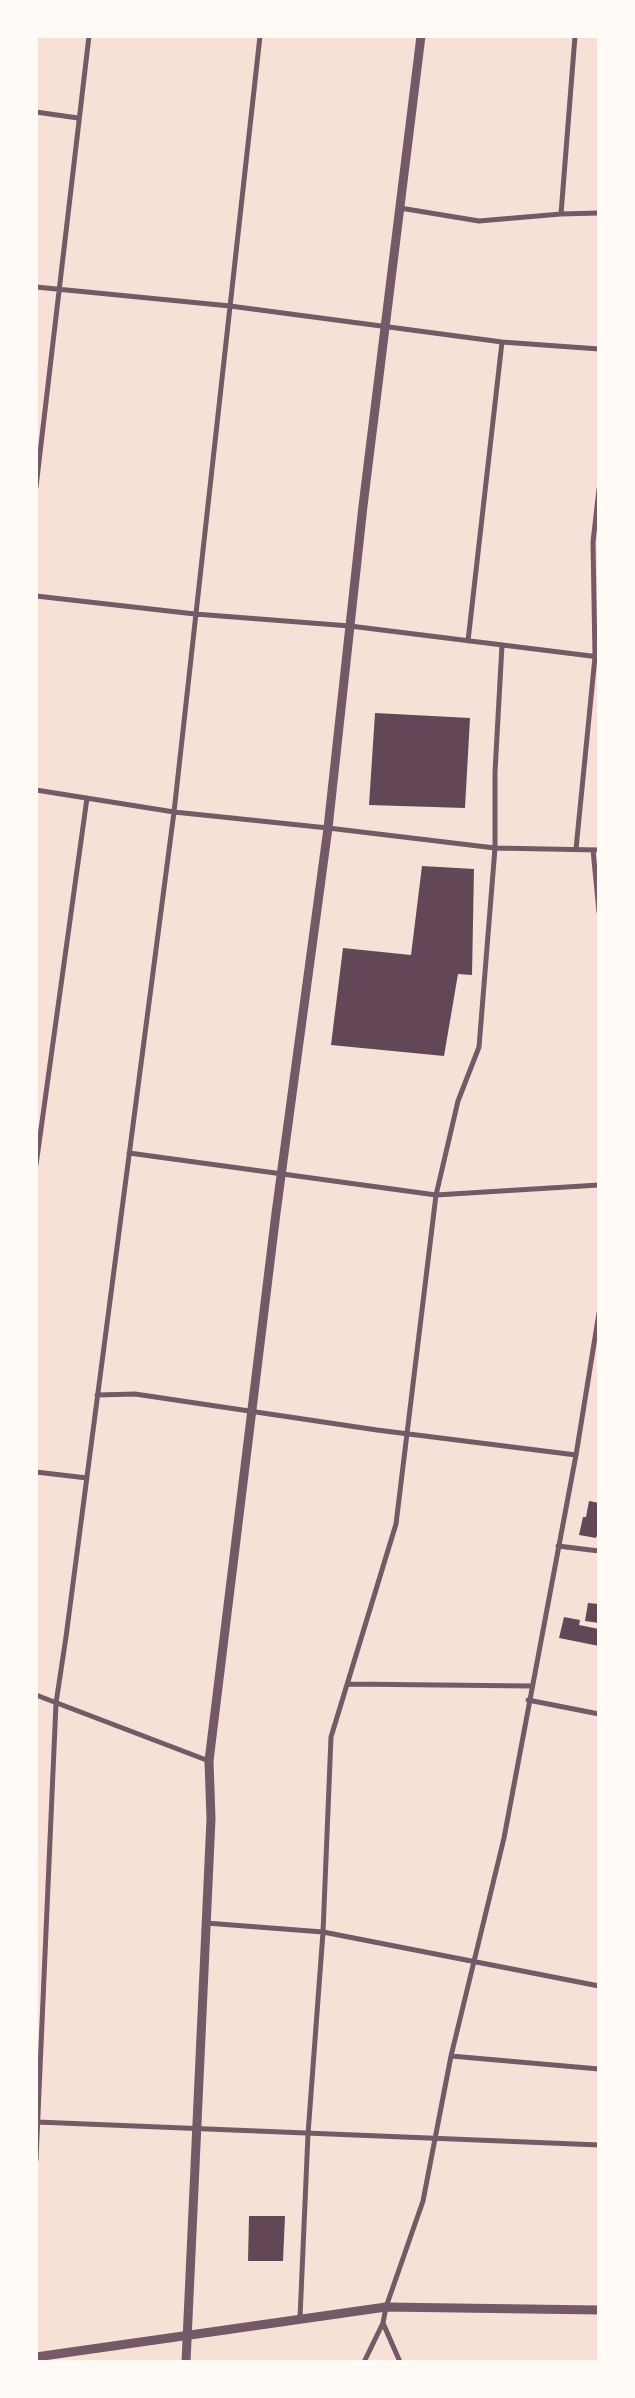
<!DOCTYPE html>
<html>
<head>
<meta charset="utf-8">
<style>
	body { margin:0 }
	#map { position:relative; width:635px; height:2398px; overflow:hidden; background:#f7e1d7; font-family:"Fira Sans",sans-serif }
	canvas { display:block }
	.frame { position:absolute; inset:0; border:38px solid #fffaf5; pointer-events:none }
</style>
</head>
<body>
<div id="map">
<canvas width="635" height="2398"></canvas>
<div class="frame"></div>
</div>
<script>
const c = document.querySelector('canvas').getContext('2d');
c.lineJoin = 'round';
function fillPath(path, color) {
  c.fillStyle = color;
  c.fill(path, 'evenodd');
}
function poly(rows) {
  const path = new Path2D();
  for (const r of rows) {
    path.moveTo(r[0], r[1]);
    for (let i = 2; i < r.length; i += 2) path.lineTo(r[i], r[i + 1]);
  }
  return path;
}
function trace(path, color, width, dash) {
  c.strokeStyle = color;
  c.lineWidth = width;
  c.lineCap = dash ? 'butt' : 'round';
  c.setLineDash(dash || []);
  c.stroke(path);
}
fillPath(poly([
	[375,713,470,718,465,808,369,805],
	[422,866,474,869,472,975,458,974,444,1056,331,1045,343,948,411,955],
	[589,1501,599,1503,599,1535,597,1535,596,1538,579,1535,583,1517,586,1517],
	[588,1603,599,1604,599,1623,585,1621],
	[564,1617,580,1620,579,1625,599,1629,599,1646,559,1638],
	[249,2216,285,2216,283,2261,248,2261]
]), '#644757');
trace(poly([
	[575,36,561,214,599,213],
	[36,112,78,118],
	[400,208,479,221,561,214],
	[36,287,230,306,502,342,468,641],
	[502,342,599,349],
	[36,487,89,36],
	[36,596,195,614,350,626,599,657],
	[36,790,174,812,328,828,495,848,599,850],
	[576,849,595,657,593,542,599,489],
	[593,850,599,912],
	[129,1153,436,1195,599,1185],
	[36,1165,87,798],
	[97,1395,135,1394,377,1430,576,1455],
	[36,1472,87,1478],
	[558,1546,599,1551],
	[347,1684,531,1686],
	[36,1695,209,1761],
	[528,1700,599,1714],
	[206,1923,323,1932,599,1986],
	[451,2056,599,2069],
	[37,2122,599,2145],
	[36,2160,56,1703,66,1637,174,812,260,36],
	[300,2318,308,2134,323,1932,331,1737,396,1524,436,1195,458,1101,479,1047,495,848,495,772,502,645],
	[383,2323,400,2362],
	[364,2362,383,2323,386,2307,423,2201,451,2056,504,1838,576,1455,599,1313]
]), '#755966', 5);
trace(poly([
	[36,2357,386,2307,599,2310],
	[186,2362,211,1819,209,1761,276,1213,328,828,363,506,421,36]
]), '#755966', 9);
</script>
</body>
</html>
